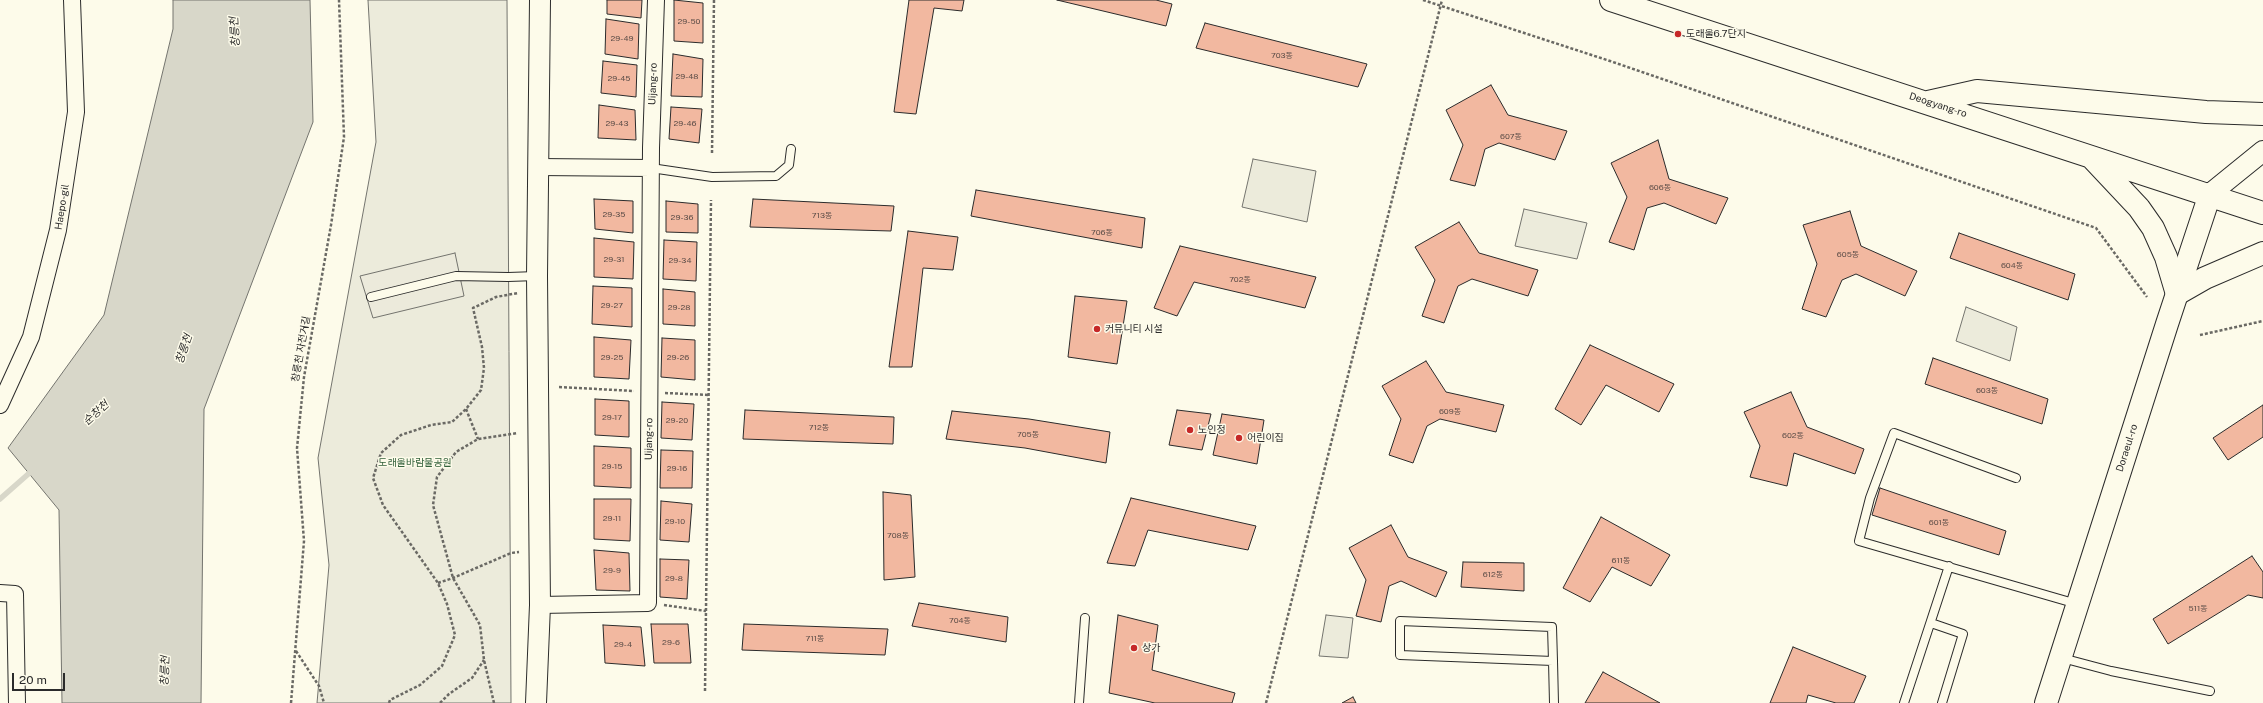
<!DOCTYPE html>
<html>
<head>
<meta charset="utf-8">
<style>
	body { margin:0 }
	#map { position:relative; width:2263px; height:703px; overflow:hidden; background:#fdfbea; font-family:"Public Sans",sans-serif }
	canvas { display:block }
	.scale { position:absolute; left:12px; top:673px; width:53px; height:18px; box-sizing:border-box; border:2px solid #2b2b2b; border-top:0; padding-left:5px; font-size:12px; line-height:14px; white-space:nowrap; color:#2b2b2b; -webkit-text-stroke:3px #fdfbea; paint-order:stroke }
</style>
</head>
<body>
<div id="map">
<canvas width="2263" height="703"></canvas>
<div class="scale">20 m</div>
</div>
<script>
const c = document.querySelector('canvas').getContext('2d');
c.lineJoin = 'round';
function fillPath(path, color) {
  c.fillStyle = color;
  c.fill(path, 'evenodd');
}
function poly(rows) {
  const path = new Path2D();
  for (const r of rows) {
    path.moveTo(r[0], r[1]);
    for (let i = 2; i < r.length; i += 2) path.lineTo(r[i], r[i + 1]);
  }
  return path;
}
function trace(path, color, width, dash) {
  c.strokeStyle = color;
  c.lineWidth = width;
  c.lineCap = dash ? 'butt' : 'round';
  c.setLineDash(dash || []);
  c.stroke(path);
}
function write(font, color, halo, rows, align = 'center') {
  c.font = font + ' "Public Sans","Noto Sans KR",sans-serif';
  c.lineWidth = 3;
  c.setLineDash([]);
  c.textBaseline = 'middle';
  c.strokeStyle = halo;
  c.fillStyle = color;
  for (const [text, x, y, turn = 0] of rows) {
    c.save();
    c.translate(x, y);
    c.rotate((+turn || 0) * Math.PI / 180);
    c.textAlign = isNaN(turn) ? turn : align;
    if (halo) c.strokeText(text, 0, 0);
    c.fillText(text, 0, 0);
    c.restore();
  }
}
const green = poly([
	[368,0,507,0,511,703,317,703,329,565,318,458,376,142,368,0],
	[1253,159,1316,171,1307,222,1242,207,1253,159],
	[1524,209,1587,223,1577,259,1515,246,1524,209],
	[1966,307,2017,327,2010,361,1956,341,1966,307],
	[1326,615,1353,618,1348,658,1319,656,1326,615]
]);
fillPath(green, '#ecebdb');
trace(green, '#74746e', 1);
const parking = poly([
	[455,253,464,296,373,318,360,276,455,253]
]);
fillPath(parking, '#eceadb');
trace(parking, '#74746e', 1);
const water = poly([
	[173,0,310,0,313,122,204,409,201,703,62,703,59,510,8,448,104,315,173,29,173,0]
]);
fillPath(water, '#d8d7c9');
trace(water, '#74746e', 1);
trace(poly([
	[0,499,34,469]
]), '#d8d7c9', 5.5);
const building = poly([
	[607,0,642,0,641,18,607,14,607,0],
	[674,0,703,3,703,43,674,41,674,0],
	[909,0,964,0,962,11,934,8,916,114,894,112,909,0],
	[1057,0,1156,0,1172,4,1166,26,1057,0],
	[606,19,639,24,638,59,605,54,606,19],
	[1205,23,1367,64,1358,87,1196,48,1205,23],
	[673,54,703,59,702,97,671,96,673,54],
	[603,61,637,65,636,97,601,93,603,61],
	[1491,85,1508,115,1567,131,1555,160,1499,143,1485,149,1475,186,1450,180,1463,145,1446,110,1491,85],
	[599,105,635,110,636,140,598,138,599,105],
	[671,107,702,109,699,143,669,139,671,107],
	[1658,140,1669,179,1728,198,1716,224,1664,203,1647,208,1634,250,1609,242,1627,197,1611,163,1658,140],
	[976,190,1145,218,1142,248,971,216,976,190],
	[594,199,633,201,633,233,595,229,594,199],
	[753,199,894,206,891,231,750,227,753,199],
	[666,201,698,204,698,233,666,232,666,201],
	[1850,211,1861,246,1917,271,1905,296,1856,274,1842,280,1826,317,1802,309,1817,264,1803,225,1850,211],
	[1459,222,1479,253,1538,270,1528,296,1472,279,1458,286,1444,323,1422,316,1435,280,1415,247,1459,222],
	[908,231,958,237,953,270,923,268,912,367,889,367,908,231],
	[1959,233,2075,274,2068,300,1950,258,1959,233],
	[594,238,634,242,633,279,594,277,594,238],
	[664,240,697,242,696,281,663,279,664,240],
	[1180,246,1316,277,1305,308,1194,282,1177,316,1154,308,1180,246],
	[593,286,632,288,632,327,592,324,593,286],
	[663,289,695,292,695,326,663,324,663,289],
	[1075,296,1127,301,1117,364,1068,357,1075,296],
	[594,337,631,340,629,379,594,377,594,337],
	[662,338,695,340,695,380,661,377,662,338],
	[1590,345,1674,384,1659,412,1606,385,1581,425,1555,409,1590,345],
	[1933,358,2048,399,2042,424,1925,384,1933,358],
	[1426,361,1446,392,1504,405,1496,432,1440,419,1427,426,1413,463,1389,455,1401,419,1382,386,1426,361],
	[1791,392,1807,427,1864,449,1855,474,1794,453,1787,486,1750,477,1760,446,1744,412,1791,392],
	[595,399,629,401,629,437,595,435,595,399],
	[662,402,694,404,692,440,661,438,662,402],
	[2263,405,2263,437,2228,460,2213,438,2263,405],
	[745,410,894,417,893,444,743,439,745,410],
	[1177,410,1211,414,1202,450,1169,445,1177,410],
	[952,411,1029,419,1110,432,1106,463,1025,448,946,439,952,411],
	[1222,414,1264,420,1257,464,1213,455,1222,414],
	[594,446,631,448,631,488,594,486,594,446],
	[661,450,693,451,692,488,660,488,661,450],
	[1880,488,2006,531,1999,555,1872,515,1880,488],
	[883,492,911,495,915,577,884,580,883,492],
	[1131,498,1256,526,1248,550,1148,530,1135,566,1107,563,1131,498],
	[594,499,631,499,630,541,594,539,594,499],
	[661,501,692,504,689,542,660,540,661,501],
	[1601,517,1670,555,1651,586,1612,567,1590,602,1563,588,1601,517],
	[1391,525,1408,557,1447,572,1436,597,1401,581,1389,586,1381,622,1356,616,1366,580,1349,548,1391,525],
	[594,550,629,553,630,591,596,590,594,550],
	[2252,556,2263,572,2263,598,2248,595,2168,644,2153,619,2252,556],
	[660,559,689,560,687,599,660,597,660,559],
	[1463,562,1524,563,1524,591,1461,587,1463,562],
	[919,603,1008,617,1006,642,912,626,919,603],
	[1118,615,1158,625,1152,670,1235,693,1232,703,1155,703,1109,693,1118,615],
	[651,624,688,624,691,663,654,663,651,624],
	[744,624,888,629,885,655,742,650,744,624],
	[603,625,641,627,645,666,605,663,603,625],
	[1793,647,1866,676,1854,703,1836,703,1808,695,1806,703,1770,703,1793,647],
	[1603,672,1660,703,1585,703,1603,672],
	[1353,697,1356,703,1342,703,1353,697]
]);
fillPath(building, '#f2b8a0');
trace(building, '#2b2b2b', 1);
const service = poly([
	[651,168,712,177,776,176,789,165,791,149],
	[371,297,456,276,508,277,537,276],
	[2016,478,1894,433,1870,498,1859,541,2077,604],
	[1931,623,1963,634,1942,703],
	[2062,658,2111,671,2210,691],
	[1553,661,1400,655,1400,621,1552,627,1553,661,1554,703],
	[1079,703,1085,618],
	[1904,703,1949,566]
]);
const minor = poly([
	[538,167,651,168],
	[0,405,31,337,58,230,76,112,72,0],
	[0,593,15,594,17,703],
	[540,605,648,603,651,148,656,0]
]);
const tertiary = poly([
	[2210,194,2263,151],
	[536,703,540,605,537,276,540,0]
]);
const secondary = poly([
	[2046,703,2167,324,2210,194]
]);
const primary = poly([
	[1611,0,2263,213],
	[1928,102,1977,91,2206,112,2263,114],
	[2092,158,2139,208,2153,228,2166,257,2177,294,2205,278,2263,253]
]);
trace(service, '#2b2b2b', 10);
trace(minor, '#2b2b2b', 18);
trace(tertiary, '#2b2b2b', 22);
trace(secondary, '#2b2b2b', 24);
trace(primary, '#2b2b2b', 24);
trace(poly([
	[1423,0,1610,61,2096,228,2147,297],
	[712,153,714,0],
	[2200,335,2263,321],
	[559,387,634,391],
	[665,393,709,395],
	[466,409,478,439],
	[438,583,453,578,511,553,519,552],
	[664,605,706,611],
	[296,651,319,686,324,703],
	[705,691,711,200],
	[291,703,304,541,297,448,304,377,331,225,344,137,339,0],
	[389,703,390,700,420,685,442,666,455,635,447,604,438,583,383,505,373,478,381,453,401,435,431,425,452,422,466,409,481,390,484,368,482,347,473,308,496,297,518,293],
	[440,703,449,694,472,678,484,660],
	[494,703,484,660,480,625,453,578,433,505,437,477,456,452,478,439,518,433],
	[1266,703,1442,0]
]), '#6a6964', 2.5, [3, 2]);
trace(service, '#fdfbea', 8);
trace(minor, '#fdfbea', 16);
trace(tertiary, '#fdfbea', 20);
trace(secondary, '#fdfbea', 22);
trace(primary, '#fdfbea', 22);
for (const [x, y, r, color] of [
	[1678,34,4,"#c62828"],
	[1097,329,4,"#c62828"],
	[1190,430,4,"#c62828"],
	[1239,438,4,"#c62828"],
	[1134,648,4,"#c62828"]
]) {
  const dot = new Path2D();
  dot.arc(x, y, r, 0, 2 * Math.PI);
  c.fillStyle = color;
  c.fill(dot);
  trace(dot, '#fdfbea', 1.5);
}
write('8px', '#5d4e48', null, [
	["29-50",689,22],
	["29-49",622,39],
	["703동",1282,56],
	["29-48",687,77],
	["29-45",619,79],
	["29-43",617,124],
	["29-46",685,124],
	["607동",1511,137],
	["606동",1660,188],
	["29-35",614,215],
	["713동",822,216],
	["29-36",682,218],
	["706동",1102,233],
	["605동",1848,255],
	["29-31",614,260],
	["29-34",680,261],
	["604동",2012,266],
	["702동",1240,280],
	["29-27",612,306],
	["29-28",679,308],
	["29-25",612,358],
	["29-26",678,358],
	["603동",1987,391],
	["609동",1450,412],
	["29-17",612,418],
	["29-20",677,421],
	["712동",819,428],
	["705동",1028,435],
	["602동",1793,436],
	["29-15",612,467],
	["29-16",677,469],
	["29-11",612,519],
	["29-10",675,522],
	["601동",1939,523],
	["708동",898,536],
	["611동",1621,561],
	["29-9",612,571],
	["612동",1493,575],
	["29-8",674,579],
	["511동",2198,609],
	["704동",960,621],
	["711동",815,639],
	["29-6",671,643],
	["29-4",623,645]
]);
write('10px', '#2b2b2b', '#fdfbea', [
	["도래울6.7단지",1686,34],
	["커뮤니티 시설",1105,329],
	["노인정",1198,430],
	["어린이집",1247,438],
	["상가",1142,648]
], 'left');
write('10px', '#2b2b2b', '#fdfbea', [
	["Uijang-ro",653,84,-88],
	["Deogyang-ro",1938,105,18],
	["Haepo-gil",62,207,-81],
	["창릉천 자전거길",301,349,-80],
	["Uijang-ro",649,439,-89],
	["Doraeul-ro",2127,448,-72]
]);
write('10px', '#34623c', '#fdfbea', [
	["도래울바람물공원",415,463]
]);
write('italic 11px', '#2b2b2b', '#fdfbea', [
	["창릉천",235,32,-93],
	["창릉천",184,349,-71],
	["순창천",96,413,-42],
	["창릉천",165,671,-88]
]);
</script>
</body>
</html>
